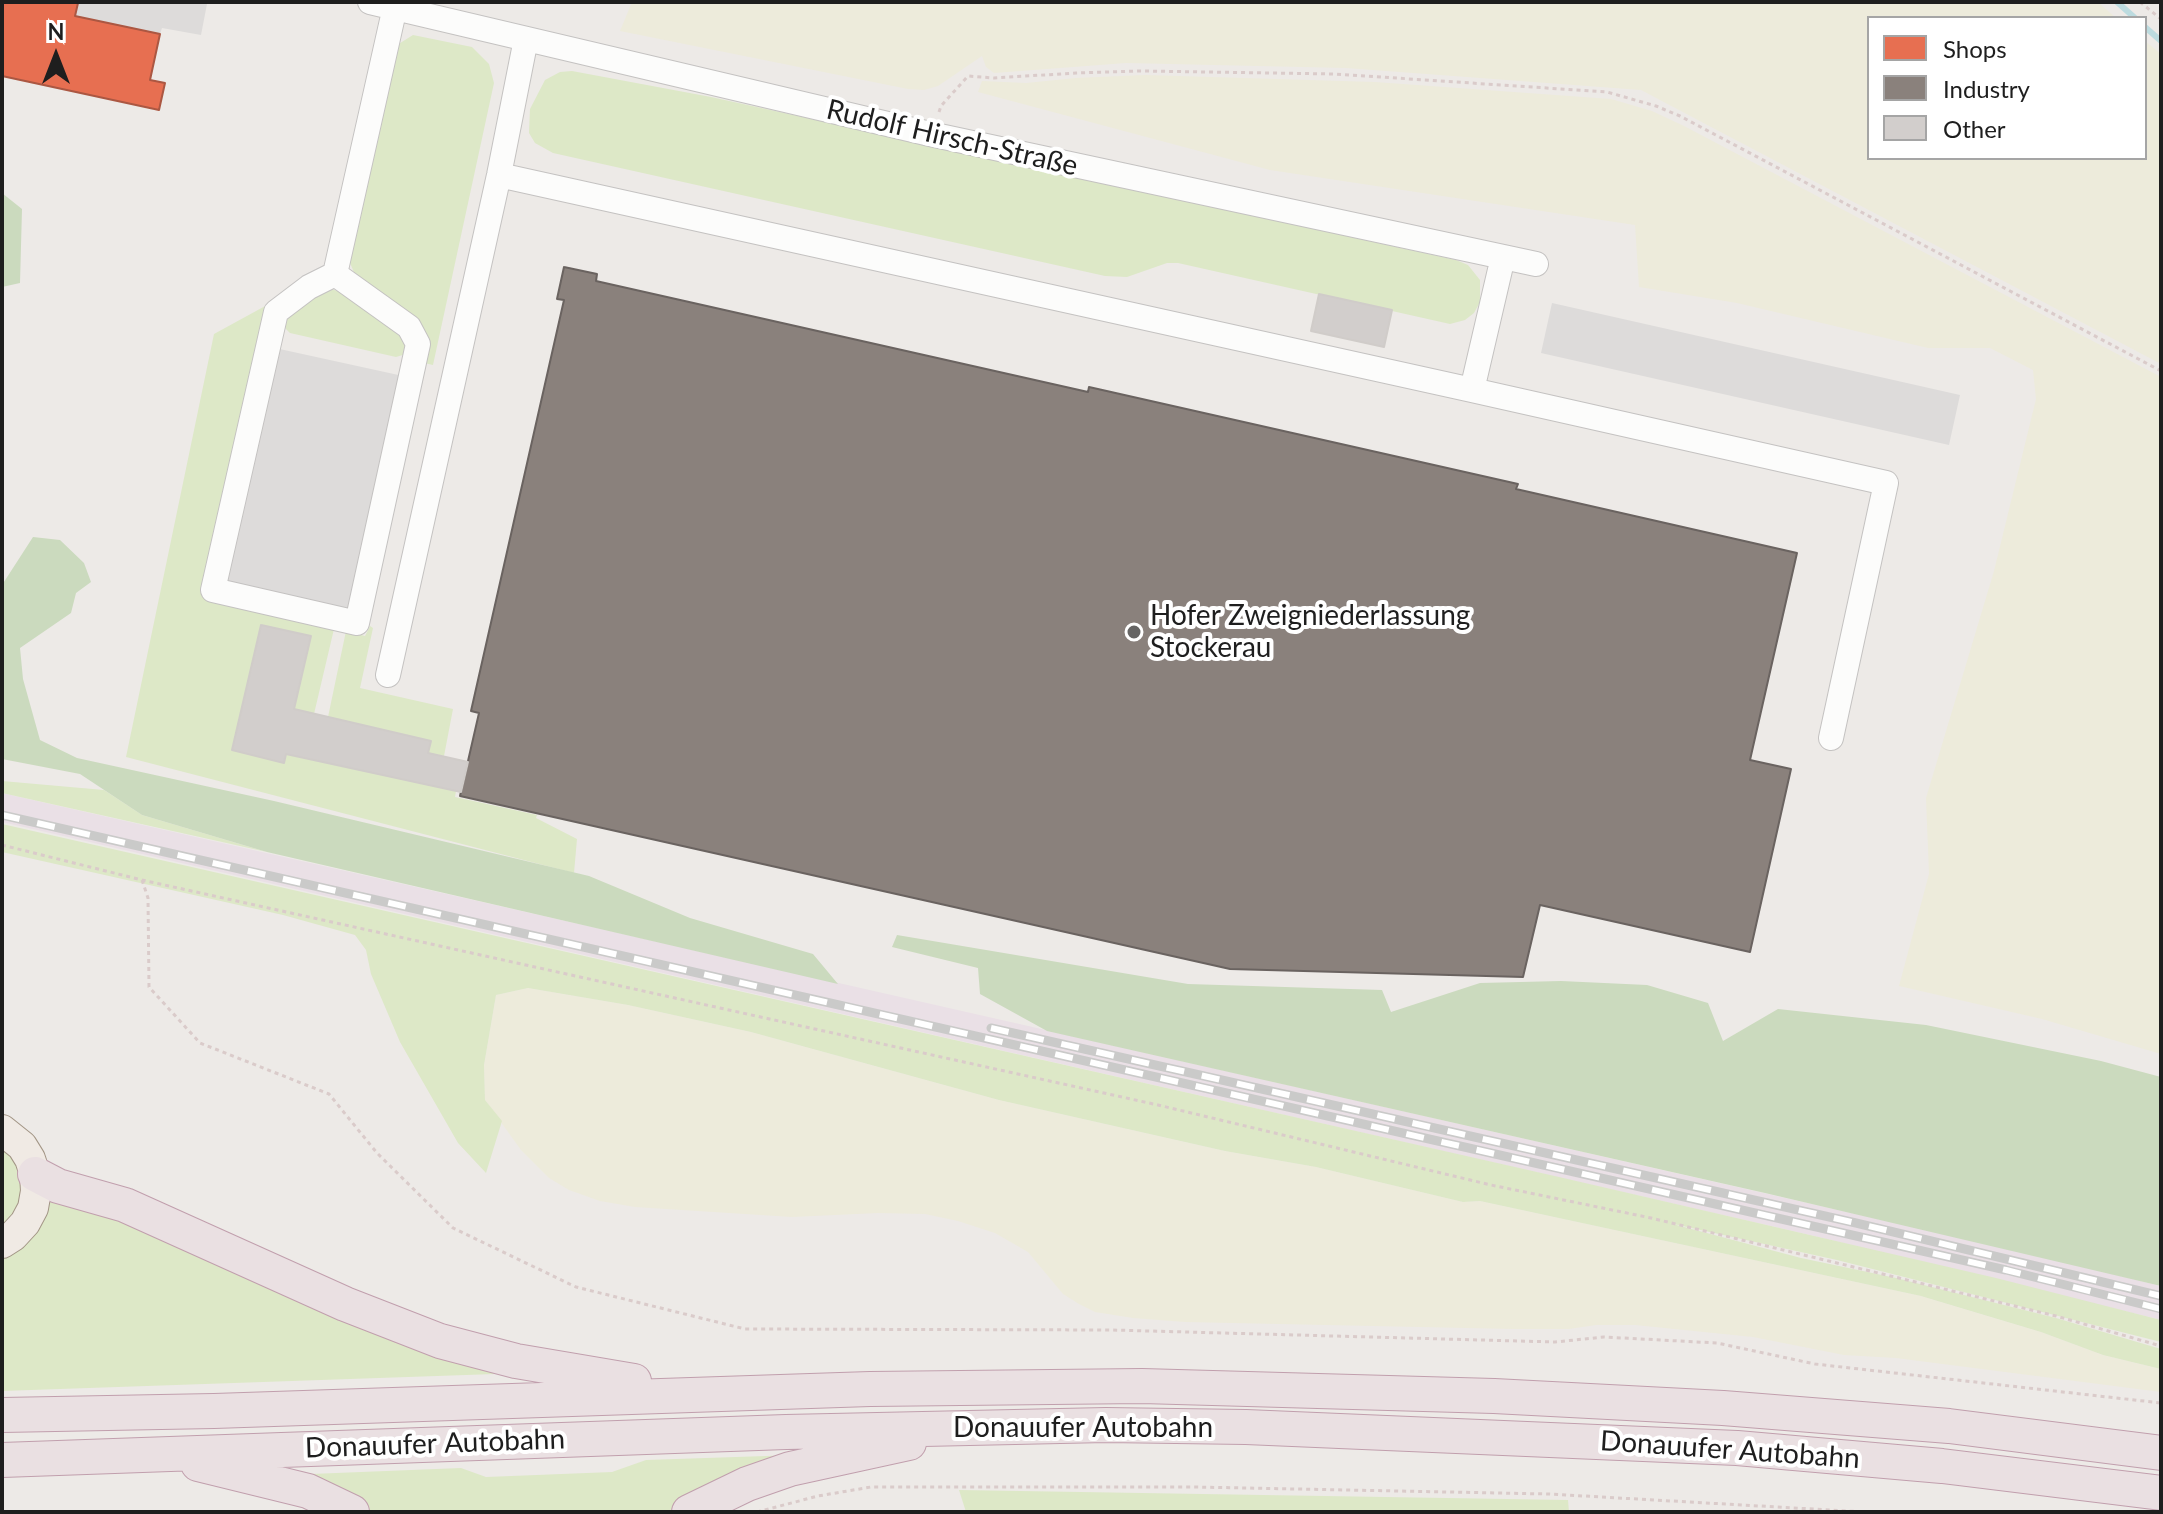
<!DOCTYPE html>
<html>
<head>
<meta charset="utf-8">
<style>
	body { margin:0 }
	#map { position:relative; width:2163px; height:1514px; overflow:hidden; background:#edeae7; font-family:Lato,sans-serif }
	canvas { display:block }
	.frame { position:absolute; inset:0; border:4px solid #1e1e1e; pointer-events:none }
	.legend { position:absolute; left:1867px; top:16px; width:280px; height:144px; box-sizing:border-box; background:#fff; border:2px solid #a5a5a5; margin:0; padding:10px 14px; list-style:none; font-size:24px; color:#1e1e1e }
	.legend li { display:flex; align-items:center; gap:16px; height:40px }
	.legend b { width:40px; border:2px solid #a5a5a5 }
	.north { position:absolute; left:16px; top:16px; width:80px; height:80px; -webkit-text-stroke:6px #fff; paint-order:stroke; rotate:0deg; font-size:22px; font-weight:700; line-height:32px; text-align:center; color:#1e1e1e }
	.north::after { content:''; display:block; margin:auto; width:28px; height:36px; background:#1e1e1e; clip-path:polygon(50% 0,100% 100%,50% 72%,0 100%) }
</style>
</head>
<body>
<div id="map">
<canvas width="2163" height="1514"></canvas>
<div class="frame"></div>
<ul class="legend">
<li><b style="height:22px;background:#e76f51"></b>Shops</li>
<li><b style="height:22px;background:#8a817c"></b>Industry</li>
<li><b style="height:22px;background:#d2cecc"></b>Other</li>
</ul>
<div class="north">N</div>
</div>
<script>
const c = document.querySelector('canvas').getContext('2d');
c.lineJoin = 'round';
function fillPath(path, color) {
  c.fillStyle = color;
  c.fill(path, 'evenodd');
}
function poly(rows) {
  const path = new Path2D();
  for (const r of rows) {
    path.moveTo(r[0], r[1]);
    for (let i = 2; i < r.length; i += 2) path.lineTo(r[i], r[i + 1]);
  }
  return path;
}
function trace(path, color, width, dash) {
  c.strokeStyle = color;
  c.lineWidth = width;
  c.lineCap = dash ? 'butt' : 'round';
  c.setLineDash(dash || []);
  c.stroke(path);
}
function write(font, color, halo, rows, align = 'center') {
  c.font = font + ' Lato,sans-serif';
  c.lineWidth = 8;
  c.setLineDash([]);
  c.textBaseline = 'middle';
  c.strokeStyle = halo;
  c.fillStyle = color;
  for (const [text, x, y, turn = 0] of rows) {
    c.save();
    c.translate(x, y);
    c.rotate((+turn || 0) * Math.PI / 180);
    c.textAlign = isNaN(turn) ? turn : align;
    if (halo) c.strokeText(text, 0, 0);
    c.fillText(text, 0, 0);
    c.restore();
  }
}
fillPath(poly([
	[2,793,2041,1256,2161,1286,2161,1320,1797,1232,2,822]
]), '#eae0e6');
fillPath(poly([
	[632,2,2098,2,2116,18,1869,18,1869,158,2145,158,2145,41,2161,54,2161,364,1641,90,1346,68,1126,63,994,73,986,67,982,56,938,86,924,90,908,89,620,31],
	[1145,75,1375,82,1611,99,1652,111,1684,126,2161,377,2161,1054,2042,1019,1899,986,1929,874,1926,798,1994,571,2036,399,2033,370,1990,348,1928,348,1737,303,1639,287,1635,225,1270,170,978,92,982,81,1026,83,1076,78],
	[528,988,628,1005,751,1032,999,1100,1225,1151,1316,1167,1463,1202,1480,1201,1921,1296,2041,1332,2103,1355,2161,1369,2161,1392,1896,1358,1844,1355,1753,1337,1635,1325,1596,1325,1569,1329,1514,1329,1185,1322,1133,1318,1095,1312,1079,1304,1063,1294,1028,1252,995,1233,958,1221,925,1214,878,1213,792,1217,635,1207,600,1201,569,1190,549,1178,521,1150,485,1100,484,1065,496,995]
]), '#edebdb');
fillPath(poly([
	[413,35,472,47,489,64,494,83,433,365,424,363,356,277,350,263,350,252,397,45],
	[572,71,711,97,1456,260,1468,265,1480,280,1480,302,1474,313,1465,320,1450,324,1178,263,1167,263,1127,277,1105,276,553,153,535,143,529,133,530,109,545,80,560,72],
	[331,289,344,293,405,339,406,354,396,357,290,333,285,328,283,323,285,316,312,296],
	[267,305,203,594,334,629,314,714,294,709,311,636,261,625,232,750,284,762,286,754,456,791,455,797,537,815,536,818,577,839,574,873,126,757,214,334],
	[370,626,373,628,360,688,453,709,444,756,428,753,431,742,328,717,346,631,365,636],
	[2,781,104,790,142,815,267,852,2,793],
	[2,824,1559,1177,1996,1278,2161,1320,2161,1342,1837,1260,1669,1223,1801,1258,1896,1278,2056,1318,2161,1349,2161,1369,2103,1355,2041,1332,1921,1296,1480,1201,1463,1202,1316,1167,1225,1151,999,1100,751,1032,628,1005,528,988,496,995,484,1065,485,1100,502,1121,486,1173,458,1143,400,1042,371,974,366,950,355,935,283,915,2,852],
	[2,1146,13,1156,22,1177,21,1199,11,1219,2,1227],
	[47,1193,67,1197,495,1365,495,1374,2,1391,2,1262],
	[796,1455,682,1503,667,1512,368,1512,311,1481,311,1474,461,1468,486,1477,612,1472,646,1460],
	[959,1490,1568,1500,1569,1512,966,1512]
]), '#dde8c7');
fillPath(poly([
	[2,193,22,209,20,283,2,287],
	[33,537,60,540,84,563,91,582,76,593,71,613,20,648,23,679,40,740,77,758,274,801,589,876,690,918,813,954,838,984,267,852,142,815,80,774,2,759,2,585],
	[897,935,1188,984,1382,990,1391,1012,1480,983,1561,981,1647,985,1708,1003,1723,1041,1778,1009,1926,1025,2101,1061,2161,1077,2161,1286,1765,1193,1047,1031,980,994,978,968,892,947]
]), '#cbdabe');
fillPath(poly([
	[75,2,196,2,207,4,201,35,162,28,160,34,75,16,78,3],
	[1552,303,1960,395,1949,445,1541,353],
	[275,348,403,376,351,613,223,584]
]), '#dddbda');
const shops = poly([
	[2,2,75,2,78,3,75,16,160,34,150,80,165,83,159,110,2,76,2,2]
]);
fillPath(shops, '#e76f51');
trace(shops, '#ab5742', 2);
const industry = poly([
	[564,267,597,274,596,281,1088,392,1089,387,1518,484,1516,489,1797,553,1750,760,1791,769,1750,952,1540,905,1523,977,1230,969,460,796,479,713,471,711,564,300,557,299,564,267]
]);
fillPath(industry, '#8a817c');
trace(industry, '#6a6360', 2);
trace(poly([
	[2117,2,2135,18],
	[2145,27,2161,41]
]), '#bcdbdf', 6);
const building = poly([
	[1319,294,1392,310,1384,347,1311,331,1319,294],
	[261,625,311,636,294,709,431,741,428,753,468,762,461,792,286,754,284,763,232,750,261,625]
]);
fillPath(building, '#d2cecc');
trace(building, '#d0ccc9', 2);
const minor = poly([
	[370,2,930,134,1536,264],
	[499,175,1472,390],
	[1503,257,1472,390,1886,483,1831,738],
	[335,274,409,327,418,344,357,623,213,590,276,312,309,287,335,274,395,7],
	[388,675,499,175,526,39]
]);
const major = poly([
	[2,1130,22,1146,30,1159,35,1174,36,1191,33,1208,25,1223,13,1236,2,1243]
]);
const highway = poly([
	[35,1174,58,1186,125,1205,345,1304,440,1341,516,1361,634,1381],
	[2,1415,214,1411,870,1389,1142,1386,1494,1396,1723,1408,1949,1426,2161,1453],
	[2,1460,786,1432,1106,1425,1246,1427,1737,1448,1942,1466,2161,1493],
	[198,1464,308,1491,352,1512],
	[689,1512,747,1484,790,1469,909,1443]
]);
trace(minor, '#c4c2c1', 26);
trace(major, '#a29585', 32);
trace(highway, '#c19fad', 36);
trace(poly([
	[2140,2,2161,19],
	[939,112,941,106,968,76,994,78,1076,73,1141,71,1335,74,1607,92,1656,106,1680,116,2161,371],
	[2,845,142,880,1158,1105,1491,1185,1651,1218,2056,1316,2161,1346],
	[142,880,148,898,149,987,200,1043,329,1094,377,1153,453,1228,576,1287,745,1329,1112,1330,1555,1342,1604,1337,1717,1343,1815,1364,2161,1403],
	[757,1512,818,1496,871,1487,1195,1487,1549,1494,1865,1512]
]), '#dacbca', 3, [4, 4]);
trace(minor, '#fcfcfb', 24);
trace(major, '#f0eae4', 30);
trace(highway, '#eae0e2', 34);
const rail = poly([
	[2,815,2006,1270,2161,1309],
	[991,1028,1856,1223,2161,1296]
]);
trace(rail, '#cacac9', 9);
trace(rail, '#fff', 6, [18]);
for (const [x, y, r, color] of [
	[1134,632,8,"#666564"]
]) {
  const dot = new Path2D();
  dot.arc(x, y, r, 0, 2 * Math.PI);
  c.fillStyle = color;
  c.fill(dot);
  trace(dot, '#fff', 3);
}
write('28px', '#1e1e1e', '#fff', [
	["Rudolf Hirsch-Straße",952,138,13],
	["Donauufer Autobahn",1083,1428],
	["Donauufer Autobahn",435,1444,-2],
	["Donauufer Autobahn",1730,1450,4]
]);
write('28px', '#1e1e1e', '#fff', [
	["Hofer Zweigniederlassung",1150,616],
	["Stockerau",1150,648]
], 'left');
</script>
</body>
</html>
